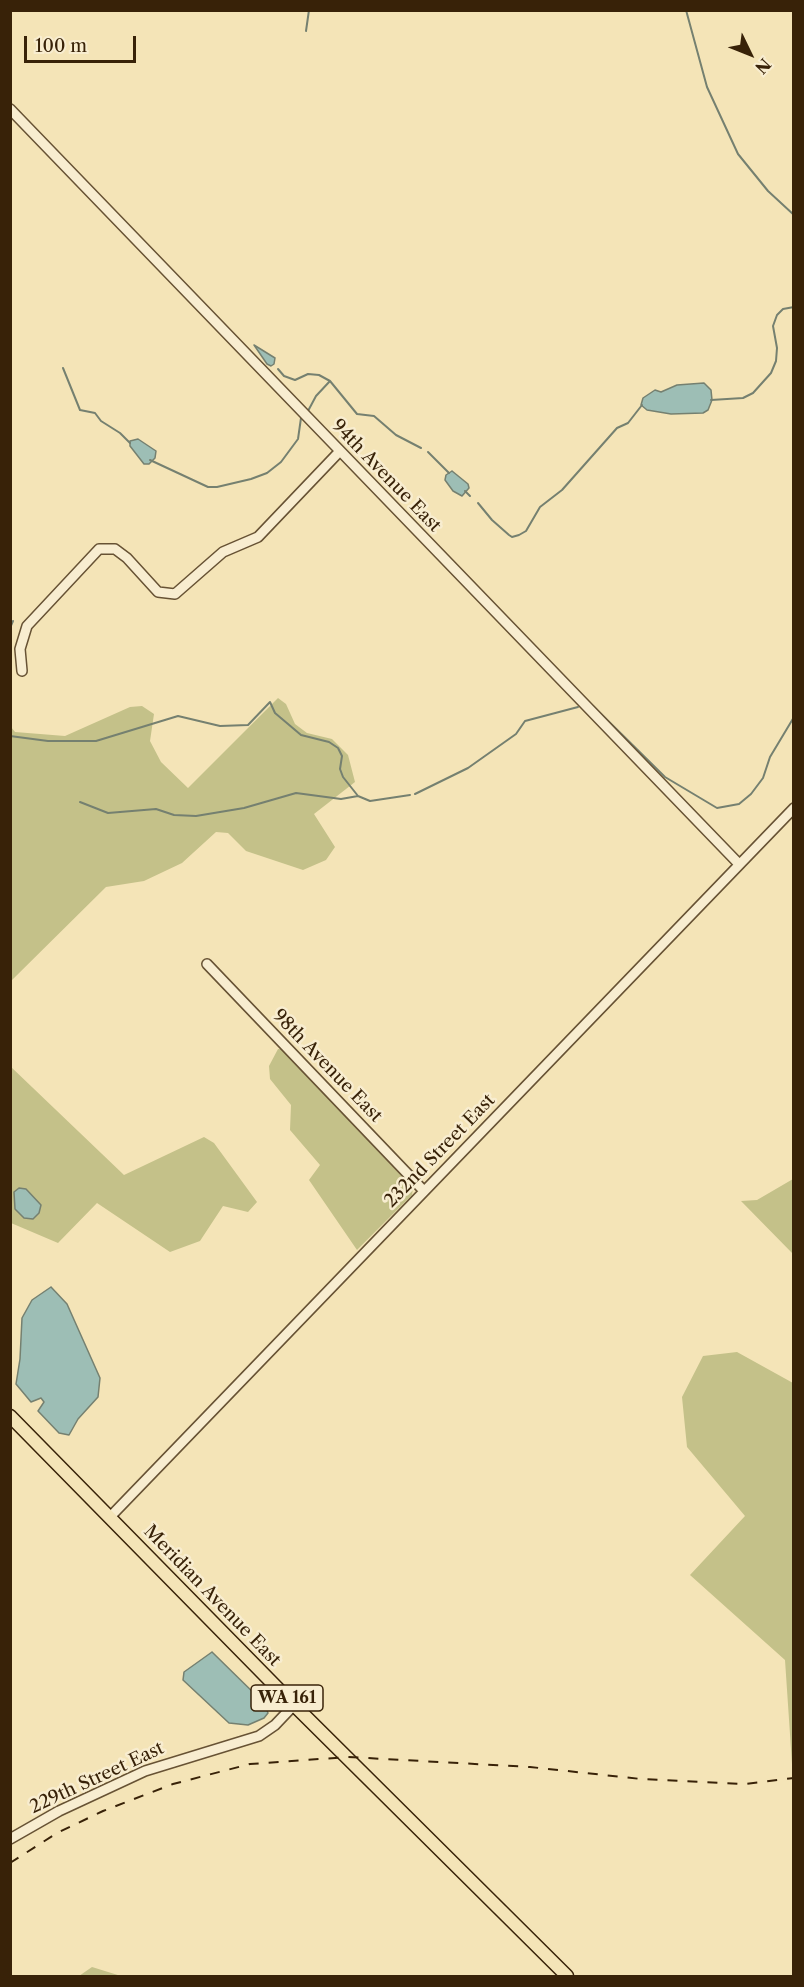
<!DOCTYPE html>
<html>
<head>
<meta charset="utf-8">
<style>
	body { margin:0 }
	#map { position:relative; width:804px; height:1987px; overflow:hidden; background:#f4e4b7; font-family:"Libre Caslon Text",serif }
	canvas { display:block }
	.frame { position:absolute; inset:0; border:12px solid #382208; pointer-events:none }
	.north { position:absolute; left:720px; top:24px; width:60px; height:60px; -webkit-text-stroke:4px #f8edd0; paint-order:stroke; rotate:133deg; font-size:16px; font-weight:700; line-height:24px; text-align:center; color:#382208 }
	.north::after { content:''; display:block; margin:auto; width:21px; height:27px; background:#382208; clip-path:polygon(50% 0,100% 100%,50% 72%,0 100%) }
	.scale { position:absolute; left:24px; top:36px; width:112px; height:27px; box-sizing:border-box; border:3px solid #382208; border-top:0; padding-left:8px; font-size:18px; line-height:21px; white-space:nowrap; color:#382208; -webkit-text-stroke:4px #f8edd0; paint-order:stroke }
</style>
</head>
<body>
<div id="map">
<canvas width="804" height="1987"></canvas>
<div class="frame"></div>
<div class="north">N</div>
<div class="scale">100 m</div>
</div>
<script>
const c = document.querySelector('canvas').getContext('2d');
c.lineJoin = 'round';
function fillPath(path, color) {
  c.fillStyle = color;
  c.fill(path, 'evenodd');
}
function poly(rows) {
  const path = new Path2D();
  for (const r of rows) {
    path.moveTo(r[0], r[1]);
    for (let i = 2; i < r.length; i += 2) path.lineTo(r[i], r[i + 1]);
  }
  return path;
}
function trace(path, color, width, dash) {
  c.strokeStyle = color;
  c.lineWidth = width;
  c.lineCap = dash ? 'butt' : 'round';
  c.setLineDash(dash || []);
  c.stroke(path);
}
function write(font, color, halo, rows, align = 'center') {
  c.font = font + ' "Libre Caslon Text",serif';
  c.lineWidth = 5;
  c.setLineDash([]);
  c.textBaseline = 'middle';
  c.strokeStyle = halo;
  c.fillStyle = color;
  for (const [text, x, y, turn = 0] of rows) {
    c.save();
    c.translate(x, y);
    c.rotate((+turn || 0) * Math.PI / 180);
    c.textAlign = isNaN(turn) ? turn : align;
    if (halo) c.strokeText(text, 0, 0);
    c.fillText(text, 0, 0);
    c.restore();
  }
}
fillPath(poly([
	[278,698,286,704,295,724,307,733,332,739,348,755,355,782,314,814,335,847,326,860,303,870,246,851,228,833,216,832,182,863,144,881,106,887,11,981,11,727,15,732,65,736,130,707,142,706,154,714,150,741,161,762,188,788],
	[278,1049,282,1049,413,1188,412,1195,357,1250,309,1180,320,1165,290,1130,291,1105,270,1079,269,1066],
	[10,1066,124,1175,204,1137,214,1143,257,1202,248,1212,223,1206,200,1241,170,1252,97,1203,58,1243,11,1223],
	[26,1189,31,1195,15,1209,14,1192],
	[793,1179,793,1254,741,1201,757,1200],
	[737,1352,793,1383,792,1764,785,1660,690,1575,745,1516,687,1447,682,1397,703,1356],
	[92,1967,121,1976,79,1976]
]), '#c4c189');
const water = poly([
	[254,345,275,358,274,364,271,366,267,364,254,345],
	[704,383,711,390,712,400,708,410,703,413,671,414,647,410,641,405,643,398,655,390,661,392,677,385,704,383],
	[138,439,156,451,155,458,149,464,144,464,130,446,130,441,138,439],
	[452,471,468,484,469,488,462,496,453,491,445,480,446,475,452,471],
	[19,1188,26,1189,41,1205,39,1213,33,1219,24,1218,15,1209,14,1192,19,1188],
	[51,1287,67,1304,100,1378,98,1397,78,1419,69,1435,59,1433,38,1411,44,1402,41,1398,31,1402,16,1384,20,1359,22,1318,32,1300,51,1287],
	[212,1652,264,1703,268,1713,264,1718,248,1725,229,1723,183,1680,184,1672,212,1652]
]);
fillPath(water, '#9dbeb5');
trace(water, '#758070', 1.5);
trace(poly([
	[686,10,707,87,738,154,768,191,794,215],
	[306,31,309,10],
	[63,368,80,410,95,413,101,421,120,433,130,443],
	[278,369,284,376,295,380,308,374,319,375,330,381,357,414,374,416,396,435,421,448],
	[711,400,743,398,753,393,771,373,776,361,777,348,773,326,777,315,783,309,794,307],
	[308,411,316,396,330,381],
	[428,452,449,473],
	[150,460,208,487,217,487,251,479,267,473,281,462,298,439,301,418],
	[465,491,470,496],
	[478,503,492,520,509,535,512,537,519,535,526,531,540,507,562,490,617,428,628,423,642,405],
	[10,628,13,621],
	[10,647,10,648],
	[593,706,665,777,717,808,739,804,751,794,763,778,770,757,794,717],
	[10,736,48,741,96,741,178,716,220,726,248,725,270,702,275,713,301,735,329,742,338,748,342,756,340,769,343,777,358,796],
	[415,794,468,768,516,734,525,721,578,707],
	[80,802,108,813,156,809,174,815,196,816,244,808,296,793,341,799,358,796,370,801,410,795]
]), '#758070', 2);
const minor = poly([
	[10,109,739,864],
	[22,671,20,649,27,626,99,549,115,549,127,558,158,592,175,594,223,552,258,537,340,451],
	[207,964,424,1191],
	[110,1517,794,808],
	[10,1839,59,1811,145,1771,259,1736,275,1725,294,1705]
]);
const major = poly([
	[10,1416,294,1705,567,1976]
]);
trace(minor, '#675234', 12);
trace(major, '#382208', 15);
trace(minor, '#f8edd0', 9);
trace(major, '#f4e4b7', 12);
trace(poly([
	[10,1863,57,1833,103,1811,173,1784,250,1764,348,1757,530,1767,641,1779,745,1784,794,1778]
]), '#382208', 2, [10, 10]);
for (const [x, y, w] of [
	[287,1698,72]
]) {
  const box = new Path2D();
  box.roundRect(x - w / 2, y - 13, w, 26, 4.5);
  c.fillStyle = '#f8edd0';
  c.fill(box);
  trace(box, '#382208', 1.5);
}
write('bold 16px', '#382208', null, [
	["WA 161",287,1698]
]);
write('18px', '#382208', '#f8edd0', [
	["94th Avenue East",386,476,46],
	["98th Avenue East",327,1066,46],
	["232nd Street East",440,1151,-46],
	["Meridian Avenue East",212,1596,46],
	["229th Street East",97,1778,-25]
]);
</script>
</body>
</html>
